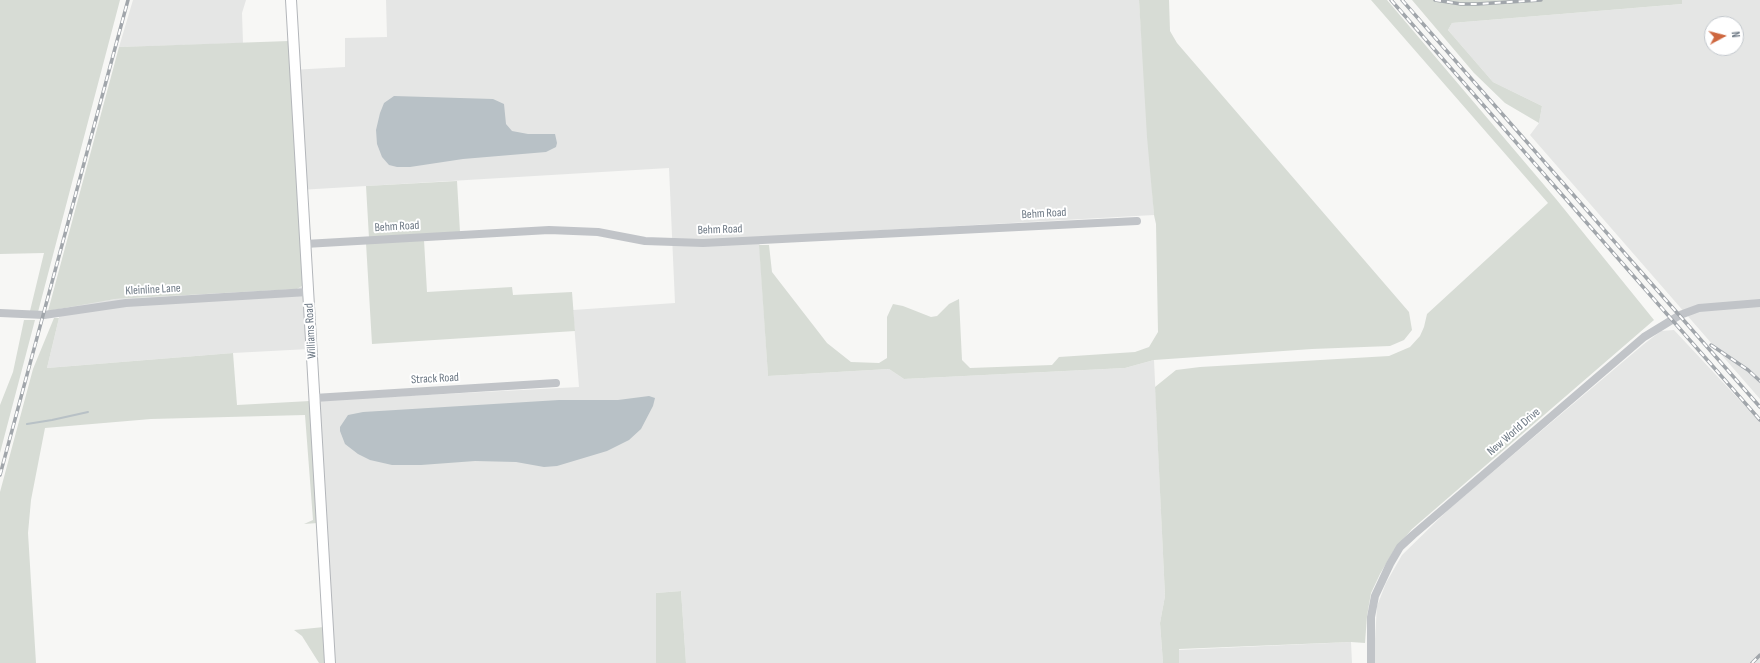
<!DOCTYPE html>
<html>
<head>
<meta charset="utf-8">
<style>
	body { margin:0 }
	#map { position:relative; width:1760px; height:663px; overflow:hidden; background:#f7f7f5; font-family:"Sofia Sans Condensed",sans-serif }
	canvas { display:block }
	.north { position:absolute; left:1704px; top:16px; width:40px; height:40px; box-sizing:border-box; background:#fff; border:1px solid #c3c8cd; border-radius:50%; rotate:83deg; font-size:11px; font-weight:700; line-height:16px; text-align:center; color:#6a7682 }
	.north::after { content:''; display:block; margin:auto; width:14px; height:18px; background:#ce673f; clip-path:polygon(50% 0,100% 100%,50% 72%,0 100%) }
</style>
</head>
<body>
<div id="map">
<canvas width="1760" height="663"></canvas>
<div class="north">N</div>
</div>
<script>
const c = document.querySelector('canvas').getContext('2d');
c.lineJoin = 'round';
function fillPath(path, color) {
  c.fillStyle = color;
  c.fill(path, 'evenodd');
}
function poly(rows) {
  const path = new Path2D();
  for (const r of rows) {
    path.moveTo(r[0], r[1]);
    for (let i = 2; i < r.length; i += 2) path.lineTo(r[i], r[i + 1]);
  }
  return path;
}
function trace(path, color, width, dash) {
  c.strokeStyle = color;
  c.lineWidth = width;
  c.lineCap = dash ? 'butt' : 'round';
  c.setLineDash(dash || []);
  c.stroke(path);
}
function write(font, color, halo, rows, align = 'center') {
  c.font = font + ' "Sofia Sans Condensed",sans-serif';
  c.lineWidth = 4;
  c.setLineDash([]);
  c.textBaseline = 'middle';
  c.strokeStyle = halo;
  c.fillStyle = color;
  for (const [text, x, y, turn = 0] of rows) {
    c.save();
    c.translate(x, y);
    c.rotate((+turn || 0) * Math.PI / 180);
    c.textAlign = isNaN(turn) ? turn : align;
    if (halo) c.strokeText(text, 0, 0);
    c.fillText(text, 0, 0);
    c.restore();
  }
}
fillPath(poly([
	[133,0,246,0,242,13,243,43,119,47],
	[386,0,1139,0,1154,215,759,237,768,376,889,369,904,379,1125,368,1154,360,1165,596,1160,623,1163,663,686,663,681,591,656,593,656,663,327,663,310,401,579,387,573,310,675,303,669,168,299,190,291,70,345,67,345,38,387,37],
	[1682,0,1760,0,1760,399,1530,135,1539,123,1542,106,1493,82,1448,30,1452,23,1682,4],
	[1712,24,1736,24,1736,48,1712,48],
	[302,286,305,289,309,349,233,353,47,368,59,318,59,310,85,303,115,299,297,289],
	[1674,330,1760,422,1760,663,1375,663,1375,639,1377,606,1386,583,1402,555,1450,508,1644,344,1661,331],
	[1351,642,1352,663,1179,663,1178,650]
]), '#e5e6e5');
fillPath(poly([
	[0,0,120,0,38,312,30,311,44,253,0,254],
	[1139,0,1169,0,1170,31,1177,43,1409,312,1412,330,1404,340,1390,346,1312,349,1154,360,1125,368,904,379,889,369,768,376,759,245,769,245,772,272,827,343,851,362,879,363,887,358,887,317,893,304,903,306,931,317,937,316,949,304,959,299,962,360,970,368,1052,365,1059,357,1135,352,1149,347,1158,332,1156,224,1154,215,1147,137],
	[1371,0,1387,0,1556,199,1654,320,1412,529,1394,550,1380,574,1371,593,1367,616,1365,643,1351,642,1179,649,1179,663,1163,663,1160,623,1165,596,1155,387,1176,370,1200,367,1389,356,1410,347,1420,336,1424,327,1427,314,1548,203],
	[1412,0,1682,0,1682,4,1452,23,1448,30,1493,82,1542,106,1539,123,1505,103,1474,73],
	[289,41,304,279,302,286,297,289,115,299,48,311,119,47],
	[457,181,460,232,369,238,366,186],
	[424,240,427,292,512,287,513,295,572,292,575,331,372,344,366,243],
	[54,318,59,318,47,368,233,353,237,405,310,401,318,523,304,524,313,520,305,415,151,419,45,428,31,500,28,533,36,663,0,663,0,492,33,369],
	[24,320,35,320,0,453,0,405,13,372],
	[681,591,686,663,656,663,656,593],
	[324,627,327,663,319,663,302,636,294,630]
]), '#d7dcd5');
fillPath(poly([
	[394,96,493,99,504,104,506,124,512,131,528,134,555,134,557,143,556,147,546,152,463,159,410,167,397,167,389,165,382,157,377,144,376,130,380,113,384,103],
	[649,396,655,398,653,406,641,429,629,440,607,451,557,466,544,467,516,462,475,461,421,465,392,465,370,460,358,454,345,444,340,431,340,427,348,415,363,412,559,400,618,400]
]), '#b8c1c6');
trace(poly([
	[27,424,52,420,88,412]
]), '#b8c1c6', 2);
const major = poly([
	[291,0,330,663]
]);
trace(major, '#b3b6ba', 12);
trace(poly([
	[305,244,549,230,598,232,645,241,703,243,1137,221],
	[0,313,44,315,126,303,308,292],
	[314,398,556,383],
	[1371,663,1371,617,1375,596,1390,564,1400,547,1413,535,1644,337,1680,315,1699,308,1760,303]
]), '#c1c4c8', 8);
trace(major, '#fff', 10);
const rail = poly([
	[1391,0,1760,420],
	[1402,0,1760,407],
	[1435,0,1461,4,1477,4,1541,0],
	[1711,345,1748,370,1760,381],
	[0,475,128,0],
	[1752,663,1760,655]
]);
trace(rail, '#a1a6ab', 3.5);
trace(rail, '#fff', 2, [6]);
write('12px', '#6a7682', '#fff', [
	["Behm Road",1044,214,-3],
	["Behm Road",397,227,-3],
	["Behm Road",720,230,-2],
	["Kleinline Lane",153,290,-3],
	["Williams Road",311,331,-93],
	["Strack Road",435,379,-3],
	["New World Drive",1514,432,-41]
]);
</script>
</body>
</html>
